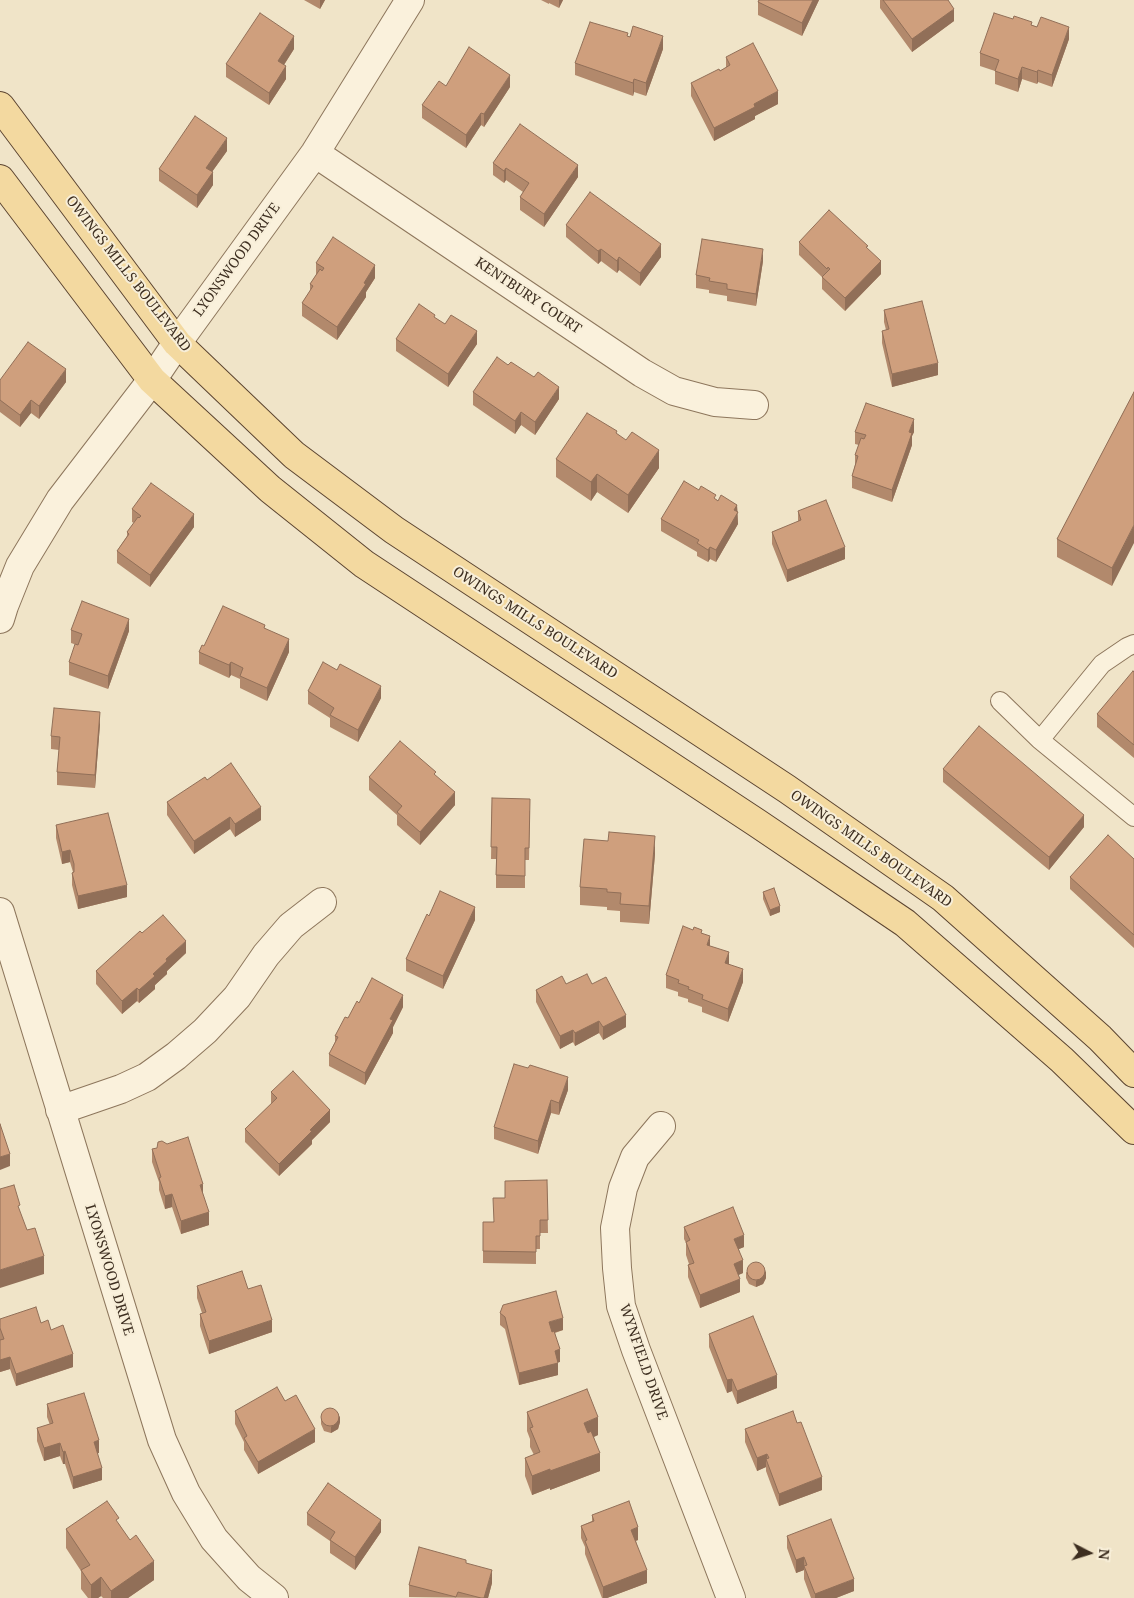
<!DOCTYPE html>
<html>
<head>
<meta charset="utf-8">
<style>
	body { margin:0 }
	#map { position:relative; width:1134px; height:1598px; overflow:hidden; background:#f0e4c8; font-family:"Noto Serif",serif }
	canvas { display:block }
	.north { position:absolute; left:1064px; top:1528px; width:50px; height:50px; -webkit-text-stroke:4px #f7eed8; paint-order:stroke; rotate:95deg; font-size:14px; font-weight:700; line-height:20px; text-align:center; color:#3d2e20 }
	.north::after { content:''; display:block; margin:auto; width:18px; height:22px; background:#3d2e20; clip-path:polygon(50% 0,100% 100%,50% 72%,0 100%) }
</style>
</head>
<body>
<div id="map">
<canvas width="1134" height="1598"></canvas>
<div class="north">N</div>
</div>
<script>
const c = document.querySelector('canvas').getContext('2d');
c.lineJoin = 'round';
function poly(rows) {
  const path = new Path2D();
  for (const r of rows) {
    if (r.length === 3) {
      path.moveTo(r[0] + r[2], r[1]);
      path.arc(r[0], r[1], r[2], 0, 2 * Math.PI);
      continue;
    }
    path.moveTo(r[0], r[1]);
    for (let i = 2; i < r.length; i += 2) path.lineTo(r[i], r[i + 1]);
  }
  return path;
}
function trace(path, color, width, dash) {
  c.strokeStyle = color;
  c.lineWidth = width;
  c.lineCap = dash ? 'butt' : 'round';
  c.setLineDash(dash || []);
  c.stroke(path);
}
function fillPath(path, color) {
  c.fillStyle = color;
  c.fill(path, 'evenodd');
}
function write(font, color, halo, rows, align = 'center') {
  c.font = font + ' "Noto Serif",serif';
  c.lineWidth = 4;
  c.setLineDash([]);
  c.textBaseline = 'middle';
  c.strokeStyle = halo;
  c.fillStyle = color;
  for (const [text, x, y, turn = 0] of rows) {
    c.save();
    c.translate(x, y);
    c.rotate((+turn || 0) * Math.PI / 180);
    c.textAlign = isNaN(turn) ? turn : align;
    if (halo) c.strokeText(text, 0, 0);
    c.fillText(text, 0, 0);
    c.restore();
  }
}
const service = poly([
	[1000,701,1040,740,1134,817],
	[1040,740,1102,664,1127,647,1134,644]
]);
const minor = poly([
	[315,153,642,373,674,391,715,402,754,405],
	[0,619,4,606,20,566,60,500,152,380,177,343,315,153,410,0],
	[0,912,162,1440,186,1493,214,1539,249,1578,274,1598],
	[60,1110,121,1089,147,1077,176,1056,205,1031,237,997,266,955,291,926,322,902],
	[661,1126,635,1157,623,1188,615,1228,617,1268,621,1306,636,1350,731,1598]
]);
const primary = poly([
	[0,106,177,343,294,455,394,530,787,789,943,898,1100,1038,1134,1073],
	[0,179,152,380,270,489,364,564,757,823,905,923,1062,1060,1134,1130]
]);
trace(service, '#8d765c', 20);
trace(minor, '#8d765c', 30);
trace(primary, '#5b4430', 30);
trace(service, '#faf1dc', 18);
trace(minor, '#faf1dc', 28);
trace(primary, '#f3d9a0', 28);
fillPath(poly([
	[304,0,325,0,320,9],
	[541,0,563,0,559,8,549,3,549,4],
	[759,0,819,0,802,36,758,15,758,2],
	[880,0,948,0,954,21,912,52,880,8],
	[1032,25,1069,39,1052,87,1038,82,1037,84,1022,79,1018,92,995,84,995,71,980,66,980,53],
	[628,36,663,49,646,96,634,92,633,96,575,75,575,63],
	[294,49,284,65,286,79,269,105,226,77,226,64],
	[726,57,778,104,755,116,755,119,714,141,691,96,691,83,726,68],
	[510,87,484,127,481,125,466,148,422,118,422,105],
	[227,151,212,172,213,185,197,208,159,181,159,169],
	[493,163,578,177,544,227,520,210,520,197,523,192,506,180,504,183,493,175],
	[566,225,661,257,640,286,619,270,617,273,601,261,598,264,566,237],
	[799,242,868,249,881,274,845,311,822,289,822,277,799,255],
	[763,261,756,306,727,301,727,296,709,293,709,290,696,288,696,275],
	[316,263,375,278,366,292,366,297,337,340,302,316,302,303,310,291,310,284,316,275],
	[884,310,938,375,892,387,882,343,882,331,886,330,884,322],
	[435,318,477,344,448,387,396,351,396,339],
	[0,380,66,382,39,419,31,413,20,427,0,412],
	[473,392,559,399,535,435,521,425,515,434,473,405],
	[1134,392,1112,586,1057,557,1057,539],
	[855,432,914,432,912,436,912,445,892,502,852,488,852,476,855,465,855,455,859,445,855,444],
	[617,434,659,468,628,513,597,492,591,501,556,477,556,459],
	[716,499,718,501,737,505,738,524,716,562,710,559,708,562,697,556,697,552,661,531,661,519],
	[132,509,194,527,150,587,117,563,117,551,127,536,127,532,134,523,132,522],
	[798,511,845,559,787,582,772,544,772,532,798,522],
	[265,628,289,652,267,701,240,688,240,679,231,675,229,678,199,664,199,652,204,646],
	[71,630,129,631,108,689,69,675,69,662,77,645,71,643],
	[1134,672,1134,758,1097,727,1097,714],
	[308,691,381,698,358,742,330,727,330,718,308,704],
	[100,724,95,788,57,785,57,772,59,750,51,749,51,736],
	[943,769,1084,827,1049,870,943,782],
	[436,776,455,805,420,845,397,825,397,815,369,790,369,777],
	[207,780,261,820,235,837,230,829,194,854,167,815,167,802],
	[492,798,530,811,529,860,525,860,525,888,496,888,496,859,491,859],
	[56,825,127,897,78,909,72,885,72,873,73,872,70,862,62,864,56,838],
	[655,854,649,924,620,922,620,911,607,910,607,907,580,905,580,887],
	[1134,859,1134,948,1070,889,1070,877],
	[763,892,780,912,770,916,763,899],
	[429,916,475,920,443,989,406,971,406,959],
	[142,933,186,953,167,971,167,974,155,985,155,989,139,1003,137,1001,122,1014,96,984,96,971],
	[702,933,710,946,729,964,743,982,728,1022,702,1012,702,1007,688,1002,688,999,678,996,678,992,666,988,666,975],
	[566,984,592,984,626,1027,603,1040,599,1033,575,1046,573,1042,560,1049,536,1002,536,990],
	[359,1003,403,1007,393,1027,393,1033,365,1085,329,1066,329,1054,335,1042,335,1036],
	[568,1090,559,1115,551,1113,538,1154,494,1139,494,1127],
	[271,1092,330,1122,312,1140,312,1144,279,1176,245,1142,245,1129,271,1104],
	[152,1149,203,1196,209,1225,181,1234,172,1207,165,1209,159,1190,159,1182,152,1162],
	[547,1180,548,1233,540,1233,540,1249,536,1249,536,1264,483,1263,483,1222,493,1222],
	[684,1227,744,1247,739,1249,743,1273,738,1275,740,1292,700,1308,688,1277,688,1265,689,1264,686,1255,686,1243,684,1239],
	[746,1272,766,1278,763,1284,756,1287,749,1284,746,1278],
	[197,1286,248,1289,272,1332,209,1354,200,1326,200,1314,202,1313,197,1298],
	[500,1313,563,1330,555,1333,560,1362,558,1362,558,1375,519,1385,505,1329,500,1325],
	[0,1319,41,1323,51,1330,73,1367,16,1386,10,1369,0,1372],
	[709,1334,777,1388,737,1404,732,1391,727,1393,709,1347],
	[285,1401,315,1442,258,1474,244,1450,244,1442,235,1424,235,1411],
	[47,1404,99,1453,97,1453,102,1480,73,1489,65,1464,63,1464,60,1456,44,1461,37,1441,37,1428,50,1425,47,1417],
	[527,1412,598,1435,594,1437,600,1471,550,1490,550,1488,532,1495,525,1476,525,1458,534,1455,530,1447,530,1439,527,1431],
	[321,1418,340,1422,338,1429,331,1433,324,1431,321,1424],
	[745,1429,822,1490,779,1506,766,1471,766,1467,757,1471,745,1442],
	[307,1513,381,1532,355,1570,330,1553,330,1541,307,1525],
	[592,1515,638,1540,636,1541,647,1583,607,1598,602,1598,585,1554,585,1547,581,1538,581,1526,592,1521],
	[119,1524,154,1580,128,1598,103,1598,101,1596,98,1598,88,1598,81,1589,81,1571,66,1548,66,1529],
	[787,1536,854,1591,836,1598,811,1598,804,1579,804,1570,796,1573,787,1548],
	[466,1564,492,1583,488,1598,409,1597,409,1585]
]), '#b2896c');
fillPath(poly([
	[320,0,325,0,320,9],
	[559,0,563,0,559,8],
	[813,0,819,0,802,36,802,23],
	[954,9,954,21,912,52,912,39],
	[1069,27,1069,39,1052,87,1052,75],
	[294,36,294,49,278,74,278,61],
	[663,36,663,49,646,96,646,83],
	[286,66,286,79,269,105,269,93],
	[1022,67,1022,79,1018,92,1018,79],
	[1038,70,1038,82,1037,84,1037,72],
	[510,75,510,87,484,127,484,114],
	[634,79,634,92,633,96,633,83],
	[778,91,778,104,755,116,755,119,714,141,714,128,754,104],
	[481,113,481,125,466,148,466,135],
	[227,138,227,151,206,180,206,168],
	[578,165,578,177,544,227,544,214],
	[506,168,506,180,504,183,504,171],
	[213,172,213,185,197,208,197,195],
	[661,244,661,257,640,286,640,273],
	[601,249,601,261,598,264,598,251],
	[763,249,763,261,756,306,756,294],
	[619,257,619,270,617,273,617,261],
	[881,261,881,274,845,311,845,298],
	[375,265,375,278,366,292,366,297,337,340,337,327],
	[477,331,477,344,448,387,448,374],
	[938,363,938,375,892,387,892,374],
	[66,369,66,382,39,419,39,406],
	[559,387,559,399,535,435,535,422],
	[31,400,31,413,20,427,20,415],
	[521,412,521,425,515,434,515,421],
	[914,419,914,432,912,436,912,445,892,502,892,490,909,432],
	[659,450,659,468,628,513,628,495],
	[597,474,597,492,591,501,591,482],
	[737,505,738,524,716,562,716,550,734,510],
	[194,514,194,527,150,587,150,575],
	[1134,525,1134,543,1112,586,1112,568],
	[710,547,710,559,708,562,708,550],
	[845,547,845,559,787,582,787,570],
	[129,619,129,631,108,689,108,676],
	[289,639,289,652,267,701,267,688],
	[231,662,231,675,229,678,229,665],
	[381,686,381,698,358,742,358,730],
	[100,712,100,724,95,788,95,775],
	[455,792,455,805,420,845,420,832],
	[261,807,261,820,235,837,235,824],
	[1084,815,1084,827,1049,870,1049,857],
	[230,817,230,829,194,854,194,841],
	[655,836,655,854,649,924,649,906],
	[70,850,70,862,62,864,62,852],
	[127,885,127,897,78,909,78,896],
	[780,906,780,912,770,916,770,910],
	[475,907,475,920,443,989,443,976],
	[710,936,710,949,707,945],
	[186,941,186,953,167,971,167,974,155,985,155,989,139,1003,139,990,166,959],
	[729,952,729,965,725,963],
	[743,969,743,982,728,1022,728,1009],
	[137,988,137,1001,122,1014,122,1001],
	[403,995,403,1007,393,1027,393,1033,365,1085,365,1073,390,1019],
	[626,1015,626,1027,603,1040,603,1027],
	[599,1021,599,1033,575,1046,575,1033],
	[573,1030,573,1042,560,1049,560,1036],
	[568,1077,568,1090,559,1115,559,1103],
	[551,1100,551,1113,538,1154,538,1141],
	[330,1110,330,1122,312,1140,312,1144,279,1176,279,1164,310,1130],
	[10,1154,10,1166,0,1170,0,1157],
	[203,1184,203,1196,200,1185],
	[172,1194,172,1207,165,1209,165,1196],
	[209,1212,209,1225,181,1234,181,1221],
	[744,1235,744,1247,734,1251,734,1239],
	[44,1256,44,1274,0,1288,0,1270],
	[743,1260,743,1273,734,1277,734,1264],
	[766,1271,766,1278,763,1284,756,1287,756,1281],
	[740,1279,740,1292,700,1308,700,1295],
	[563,1318,563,1330,549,1334,549,1322],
	[272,1320,272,1332,209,1354,209,1341],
	[560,1349,560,1362,555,1363,555,1351],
	[73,1354,73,1367,16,1386,16,1374],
	[10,1357,10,1369,0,1372,0,1360],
	[558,1363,558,1375,519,1385,519,1373],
	[777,1375,777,1388,737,1404,737,1391],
	[732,1379,732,1391,727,1393,727,1380],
	[340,1416,340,1422,338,1429,331,1433,331,1427],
	[598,1417,598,1435,584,1441,584,1423],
	[315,1429,315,1442,258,1474,258,1462],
	[99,1440,99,1453,94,1454,94,1442],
	[60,1443,60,1456,44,1461,44,1448],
	[65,1451,65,1464,63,1464,63,1452],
	[600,1453,600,1471,550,1490,550,1471],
	[767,1454,767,1462,766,1459,766,1467,757,1471,757,1458],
	[102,1468,102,1480,73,1489,73,1477],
	[550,1469,550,1488,532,1495,532,1476],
	[822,1477,822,1490,779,1506,779,1494],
	[381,1520,381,1532,355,1570,355,1557],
	[638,1527,638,1540,631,1542,631,1530],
	[804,1557,804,1570,796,1573,796,1560],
	[154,1561,154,1580,128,1598,111,1598,111,1591],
	[492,1570,492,1583,488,1598,484,1598],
	[647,1570,647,1583,607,1598,603,1598,603,1587],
	[101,1577,101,1596,98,1598,91,1598,91,1585],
	[854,1579,854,1591,836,1598,815,1598,815,1594]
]), '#916f58');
const building = poly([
	[759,0,813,0,802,23,758,2,759,0],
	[883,0,948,0,954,9,912,39,883,0],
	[260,13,294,36,278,61,286,66,269,93,226,64,260,13],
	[994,13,1013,19,1014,16,1032,22,1031,25,1037,27,1041,17,1069,27,1052,75,1038,70,1037,72,1022,67,1018,79,995,71,999,60,980,53,994,13],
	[590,22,628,33,627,36,630,37,633,26,663,36,646,83,634,79,633,83,575,63,590,22],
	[753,43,778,91,754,104,755,107,714,128,691,83,719,69,720,71,730,65,726,57,753,43],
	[469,47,510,75,484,114,481,113,466,135,422,105,439,81,446,86,469,47],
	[195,116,227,138,206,168,213,172,197,195,159,169,195,116],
	[520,124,578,165,544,214,520,197,529,183,506,168,504,171,493,163,520,124],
	[590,192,661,244,640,273,619,257,617,261,601,249,598,251,566,225,590,192],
	[829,210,868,246,866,247,881,261,845,298,822,277,830,269,828,267,827,269,799,242,829,210],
	[333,237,375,265,364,283,366,284,337,327,302,303,313,286,310,284,320,269,322,271,324,268,316,263,333,237],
	[702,239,763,249,756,294,727,289,727,284,709,281,710,278,696,275,702,239],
	[922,301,938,363,892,374,882,331,889,329,884,310,922,301],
	[419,304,435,315,434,317,445,324,451,315,477,331,448,374,396,339,419,304],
	[28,342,66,369,39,406,31,400,20,415,0,400,0,380,28,342],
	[497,357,508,365,511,362,534,377,538,372,559,387,535,422,521,412,515,421,473,392,497,357],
	[1134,392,1134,525,1112,568,1057,539,1134,392],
	[866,403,914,419,909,432,912,433,892,490,852,476,858,456,855,455,861,438,864,439,866,435,855,432,866,403],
	[587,413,617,431,616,433,626,440,632,432,659,450,628,495,597,474,591,482,556,459,587,413],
	[684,481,699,490,701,486,716,495,714,498,718,501,721,495,737,505,734,510,738,512,716,550,710,547,708,550,697,543,699,540,661,519,684,481],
	[151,483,194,514,150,575,117,551,129,534,127,532,138,517,139,518,141,516,132,509,151,483],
	[826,500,845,547,787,570,772,532,801,520,798,511,826,500],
	[82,601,129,619,108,676,69,662,75,644,78,645,82,634,71,630,82,601],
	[223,606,265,625,264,628,289,639,267,688,240,676,243,668,231,662,229,665,199,652,202,645,204,646,223,606],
	[323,662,337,670,340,664,381,686,358,730,330,715,334,708,308,691,323,662],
	[1133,671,1134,672,1134,745,1097,714,1133,671],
	[54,708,100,712,95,775,57,772,60,737,51,736,54,708],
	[979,726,1084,815,1049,857,943,769,979,726],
	[400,741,436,772,434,774,455,792,420,832,397,812,402,806,369,777,400,741],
	[231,763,261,807,235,824,230,817,194,841,167,802,205,777,207,780,231,763],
	[492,798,530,799,529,848,525,848,525,876,496,875,497,847,491,847,492,798],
	[108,813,127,885,78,896,72,873,74,872,74,864,70,850,62,852,56,825,108,813],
	[609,832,655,836,649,906,620,904,621,893,607,892,607,889,580,887,584,839,608,841,609,832],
	[1108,835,1134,859,1134,935,1070,877,1108,835],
	[774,888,780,906,770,910,763,892,774,888],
	[440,891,475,907,443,976,406,959,427,914,429,916,440,891],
	[163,915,186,941,166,959,167,961,153,974,155,976,139,990,137,988,122,1001,96,971,140,931,142,933,163,915],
	[683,926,693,930,694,927,702,930,701,933,710,936,707,945,729,952,725,963,743,969,728,1009,702,999,703,995,688,989,689,987,678,983,679,980,666,975,683,926],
	[587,974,592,984,606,977,626,1015,603,1027,599,1021,575,1033,573,1030,560,1036,536,990,562,976,566,984,587,974],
	[372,978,403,995,390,1019,393,1020,365,1073,329,1054,338,1037,335,1036,345,1017,348,1018,357,1001,359,1003,372,978],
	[514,1064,528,1068,530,1065,568,1077,559,1103,551,1100,538,1141,494,1127,514,1064],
	[293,1071,330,1110,310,1130,312,1131,279,1164,245,1129,277,1098,271,1092,293,1071],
	[0,1124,10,1154,0,1157,0,1124],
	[188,1137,203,1184,200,1185,209,1212,181,1221,172,1194,165,1196,159,1178,161,1177,152,1149,157,1148,158,1142,162,1141,167,1144,188,1137],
	[547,1180,548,1220,540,1220,540,1236,536,1236,536,1252,483,1251,483,1222,494,1222,493,1198,505,1198,505,1181,547,1180],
	[14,1185,20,1205,18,1206,27,1230,35,1228,44,1256,0,1270,0,1189,14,1185],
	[733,1207,744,1235,734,1239,743,1260,734,1264,740,1279,700,1295,688,1265,694,1263,686,1242,690,1240,684,1227,733,1207],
	[756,1271,9],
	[242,1271,248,1289,261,1285,272,1320,209,1341,200,1314,206,1312,197,1286,242,1271],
	[556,1291,563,1318,549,1322,552,1332,554,1331,560,1349,555,1351,558,1363,519,1373,505,1317,500,1313,503,1305,556,1291],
	[36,1307,41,1323,48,1320,51,1330,63,1325,73,1354,16,1374,10,1357,0,1360,0,1340,4,1339,0,1328,0,1319,36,1307],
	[753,1316,777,1375,737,1391,732,1379,727,1380,709,1334,753,1316],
	[277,1387,285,1401,296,1395,315,1429,258,1462,244,1438,247,1436,235,1411,277,1387],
	[587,1389,598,1417,584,1423,588,1433,591,1431,600,1453,550,1471,550,1469,532,1476,525,1458,540,1452,530,1428,533,1427,527,1412,587,1389],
	[84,1393,99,1440,94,1442,102,1468,73,1477,65,1451,63,1452,60,1443,44,1448,37,1428,53,1423,47,1404,84,1393],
	[330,1417,9],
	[793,1411,797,1423,801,1422,822,1477,779,1494,766,1459,769,1458,767,1454,757,1458,745,1429,793,1411],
	[328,1483,381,1520,355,1557,330,1540,335,1532,307,1513,328,1483],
	[107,1501,119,1518,116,1520,130,1540,136,1535,154,1561,111,1591,101,1577,91,1585,81,1570,90,1565,66,1529,107,1501],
	[629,1501,638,1527,631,1530,647,1570,603,1587,585,1541,587,1540,581,1526,594,1521,592,1515,629,1501],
	[831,1519,854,1579,815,1594,804,1566,807,1565,804,1557,796,1560,787,1536,831,1519],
	[419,1547,466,1560,466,1563,492,1570,484,1598,481,1598,458,1592,456,1597,409,1585,419,1547]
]);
fillPath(building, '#cf9f7d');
trace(building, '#916f58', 1);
write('14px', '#3d2e20', '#f7eed8', [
	["LYONSWOOD DRIVE",237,260,-54],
	["OWINGS MILLS BOULEVARD",128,274,52],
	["KENTBURY COURT",528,296,34],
	["OWINGS MILLS BOULEVARD",535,623,33],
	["OWINGS MILLS BOULEVARD",871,849,35],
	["LYONSWOOD DRIVE",109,1270,73],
	["WYNFIELD DRIVE",643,1362,71]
]);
</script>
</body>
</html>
